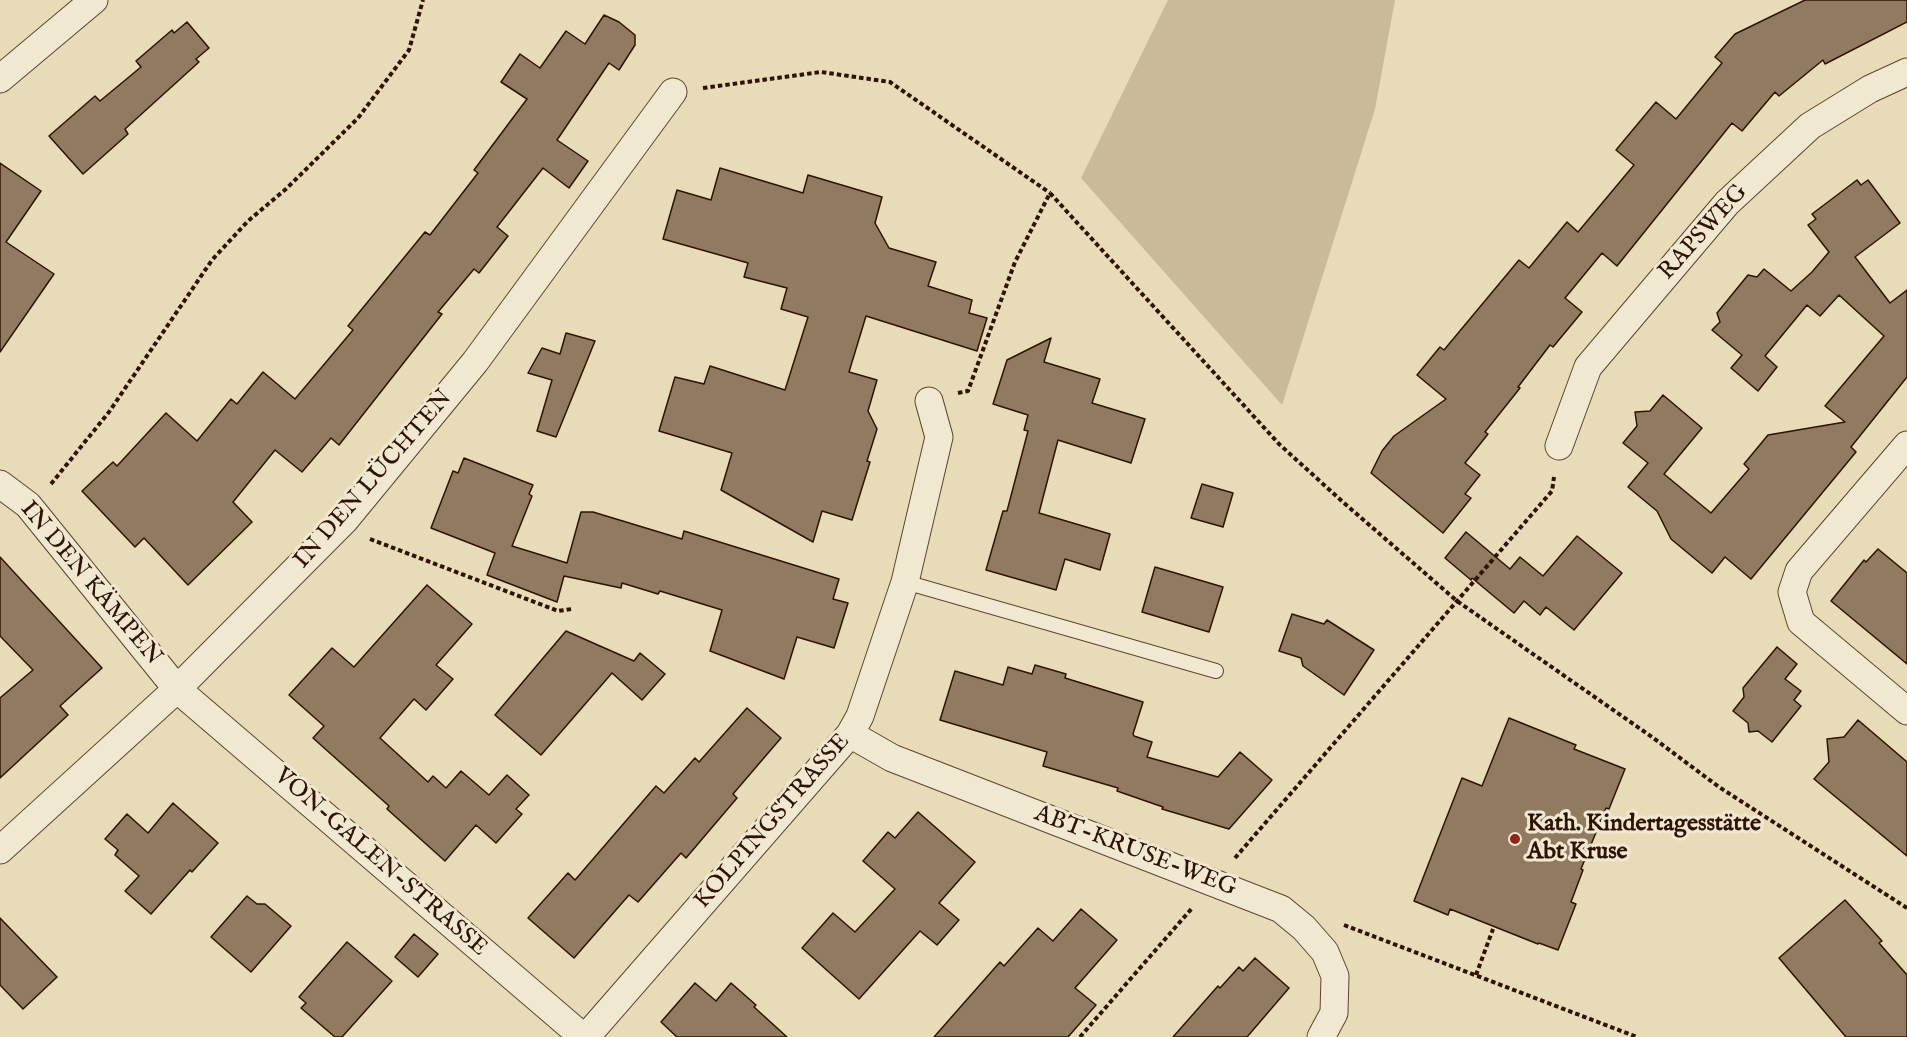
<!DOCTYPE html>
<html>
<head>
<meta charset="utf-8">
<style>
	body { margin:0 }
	canvas { display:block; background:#e8dcb8 }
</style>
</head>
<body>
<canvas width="1907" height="1037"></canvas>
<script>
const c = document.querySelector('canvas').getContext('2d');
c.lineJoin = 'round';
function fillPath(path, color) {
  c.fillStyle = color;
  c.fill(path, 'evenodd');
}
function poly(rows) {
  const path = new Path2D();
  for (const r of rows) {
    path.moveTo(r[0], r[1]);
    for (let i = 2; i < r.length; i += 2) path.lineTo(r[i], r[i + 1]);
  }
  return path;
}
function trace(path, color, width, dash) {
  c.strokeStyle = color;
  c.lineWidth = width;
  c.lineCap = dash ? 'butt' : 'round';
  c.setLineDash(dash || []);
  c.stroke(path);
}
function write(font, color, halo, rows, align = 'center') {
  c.font = font + ' "IM FELL English",serif';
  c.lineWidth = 6;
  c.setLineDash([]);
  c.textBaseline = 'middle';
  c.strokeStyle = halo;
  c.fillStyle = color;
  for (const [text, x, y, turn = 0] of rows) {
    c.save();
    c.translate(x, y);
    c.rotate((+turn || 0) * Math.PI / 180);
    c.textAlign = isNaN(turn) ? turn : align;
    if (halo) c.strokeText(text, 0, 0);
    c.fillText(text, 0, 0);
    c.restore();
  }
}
fillPath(poly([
	[1168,0,1395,0,1375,109,1282,405,1081,178]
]), '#c9ba99');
const building = poly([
	[1805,0,1907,0,1907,22,1825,64,1823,60,1779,96,1775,92,1742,131,1732,123,1617,266,1602,253,1565,298,1582,312,1553,347,1550,345,1518,387,1520,388,1485,432,1488,434,1465,463,1480,475,1465,494,1471,498,1443,533,1371,473,1382,451,1394,436,1446,399,1417,375,1440,347,1444,350,1519,260,1529,268,1567,222,1578,232,1634,165,1616,150,1656,102,1676,119,1722,63,1715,57,1735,34,1805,0],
	[604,15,619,22,635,35,635,45,619,70,609,63,557,140,588,161,569,188,543,168,497,227,508,236,479,273,474,269,438,312,442,314,339,445,331,438,302,472,275,450,233,502,252,522,188,585,144,538,135,547,82,491,113,462,117,466,166,413,197,441,231,399,237,404,263,372,295,399,353,330,348,326,425,232,430,235,478,173,474,170,527,99,501,82,520,54,540,68,566,31,585,44,604,15],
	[187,22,209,48,196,59,199,62,125,129,128,134,83,174,49,136,95,96,100,101,141,67,136,61,172,30,174,33,187,22],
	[0,163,41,191,6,242,54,274,0,352,0,163],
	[720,168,803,193,808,175,882,197,875,223,889,248,936,262,928,286,972,300,969,313,987,318,977,351,866,316,849,372,877,380,868,411,877,429,867,461,870,462,852,520,822,511,813,542,721,490,732,453,659,431,675,377,704,384,710,366,785,390,808,317,781,309,787,288,744,277,748,263,663,239,677,190,711,200,720,168],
	[1857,180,1861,185,1868,180,1900,223,1855,257,1890,303,1907,290,1907,377,1851,447,1856,452,1751,579,1725,557,1712,573,1671,539,1657,511,1628,487,1648,463,1623,443,1637,426,1635,412,1650,411,1663,395,1702,428,1664,474,1711,513,1749,469,1744,464,1768,435,1845,422,1825,406,1884,336,1839,295,1820,316,1807,305,1765,356,1777,367,1758,391,1731,368,1742,355,1712,330,1720,322,1717,313,1748,275,1757,277,1764,269,1791,291,1812,272,1829,252,1808,225,1816,219,1812,214,1857,180],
	[566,333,595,341,556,437,537,431,552,380,528,373,542,348,560,354,566,333],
	[1051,338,1044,362,1100,379,1092,403,1145,419,1131,463,1058,440,1039,513,1110,534,1100,570,1065,559,1056,590,986,570,1003,511,1007,511,1028,431,1024,430,1028,415,993,404,1007,360,1051,338],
	[464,458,533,485,529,494,532,496,512,546,567,563,581,512,593,512,682,539,684,531,839,579,833,599,848,603,834,648,797,637,784,679,710,651,722,610,660,591,658,594,622,583,621,588,564,576,557,602,487,575,495,553,431,528,453,471,458,473,464,458],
	[1202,484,1233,493,1223,527,1191,518,1202,484],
	[1466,532,1510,569,1520,557,1543,576,1577,536,1622,573,1574,630,1546,607,1540,615,1524,601,1514,613,1472,578,1471,580,1445,558,1466,532],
	[1878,549,1907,573,1907,664,1831,601,1864,560,1866,562,1878,549],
	[0,557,102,668,60,706,68,715,0,778,0,698,33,670,0,636,0,557],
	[1155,567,1223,587,1209,632,1142,612,1155,567],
	[427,585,472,624,436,665,453,679,426,710,414,699,380,738,428,782,433,776,446,788,461,771,489,795,507,775,529,795,516,809,522,814,496,843,476,825,445,861,387,809,389,806,313,738,324,726,289,695,332,648,354,667,427,585],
	[1292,614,1324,624,1327,620,1374,650,1344,695,1303,666,1301,658,1279,651,1292,614],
	[566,631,634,661,640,653,665,674,642,700,612,673,541,755,495,715,566,631],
	[1777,647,1797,664,1785,679,1801,691,1794,700,1801,706,1772,742,1758,731,1749,732,1748,723,1733,711,1744,697,1743,688,1777,647],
	[1035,665,1066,674,1065,678,1143,702,1133,734,1134,736,1152,742,1147,757,1218,777,1240,752,1272,780,1229,829,1162,809,1163,807,1117,791,1118,788,1043,766,1047,752,940,720,955,671,1003,685,1008,667,1032,674,1035,665],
	[747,708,781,738,733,794,737,798,686,858,681,853,638,902,629,895,574,958,528,918,568,873,575,880,656,786,664,793,695,758,699,762,747,708],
	[1509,718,1576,745,1574,749,1625,769,1609,809,1606,808,1581,869,1583,870,1571,902,1576,904,1558,950,1539,943,1538,944,1450,909,1448,915,1414,901,1462,778,1482,786,1509,718],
	[1858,720,1907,762,1907,856,1814,779,1829,762,1827,739,1844,737,1858,720],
	[173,803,218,843,192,872,190,870,151,914,125,891,139,876,115,855,118,850,105,839,127,814,148,833,173,803],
	[918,812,975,862,939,903,959,920,937,945,920,931,859,999,802,948,833,913,855,932,895,889,863,861,888,832,895,838,918,812],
	[247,896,257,904,265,904,291,926,251,972,211,937,247,896],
	[1845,900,1882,941,1879,943,1907,975,1907,1037,1846,1037,1779,958,1845,900],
	[1081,909,1117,940,1075,988,1096,1005,1068,1037,934,1037,1000,962,1004,966,1038,928,1053,941,1081,909],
	[0,918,57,977,23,1009,0,985,0,918],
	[414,934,438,954,418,977,395,957,414,934],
	[347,942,392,981,342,1037,335,1037,301,1008,306,1003,299,997,347,942],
	[1255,958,1289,988,1247,1037,1173,1037,1218,986,1220,988,1239,967,1243,971,1255,958],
	[695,983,716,1001,731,983,756,1005,754,1007,787,1037,677,1037,661,1022,695,983]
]);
fillPath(building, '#907b60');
trace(building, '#301200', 1.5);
const service = poly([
	[905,582,1216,671]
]);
const minor = poly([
	[0,79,94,0],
	[1907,445,1799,571,1792,592,1801,622,1907,711],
	[1559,446,1588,367,1727,203,1810,126,1870,89,1907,72],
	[0,484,28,505,177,689,583,1037],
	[850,734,892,758,1281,909,1304,928,1325,952,1335,976,1334,1013,1321,1037],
	[0,850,177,689,345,520,475,362,673,92],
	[586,1037,850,734,860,716,905,582,939,437,929,401]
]);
trace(service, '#5e442e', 16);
trace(minor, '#5e442e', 29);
trace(poly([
	[703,88,821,72,890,82,1050,193],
	[958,393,968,391,1015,262,1050,193,1279,444,1344,503,1457,601,1652,737,1719,787,1907,908],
	[51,484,109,412,212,260,248,221,286,189,358,118,409,50,423,0],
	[370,539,558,611,572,609],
	[1235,858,1552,491,1554,477],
	[1344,925,1637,1037],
	[1476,975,1493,929],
	[1080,1037,1193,907]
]), '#301200', 4, [4.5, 3]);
trace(service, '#f0e8d1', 14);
trace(minor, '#f0e8d1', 27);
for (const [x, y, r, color] of [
	[1515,839,6,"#8f2418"]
]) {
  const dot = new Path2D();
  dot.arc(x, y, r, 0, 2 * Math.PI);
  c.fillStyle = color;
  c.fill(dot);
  trace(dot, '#f0e8d1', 2);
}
write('24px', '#301200', '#f0e8d1', [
	["RAPSWEG",1704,233,-48],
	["IN DEN LÜCHTEN",374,480,-49],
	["IN DEN KÄMPEN",90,584,50],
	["KOLPINGSTRASSE",773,822,-49],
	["ABT-KRUSE-WEG",1135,852,21],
	["VON-GALEN-STRASSE",380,863,41]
]);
write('bold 24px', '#301200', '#f0e8d1', [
	["Kath. Kindertagesstätte",1527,825],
	["Abt Kruse",1527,853]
], 'left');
</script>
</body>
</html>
